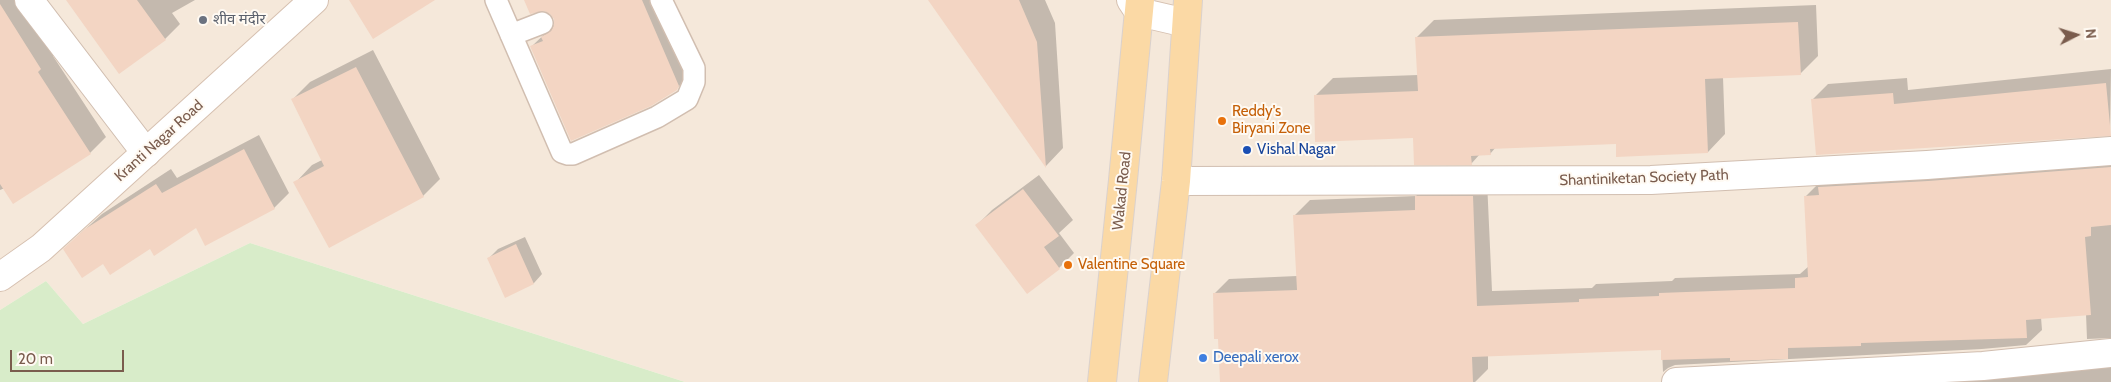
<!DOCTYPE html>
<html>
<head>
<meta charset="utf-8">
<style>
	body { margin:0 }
	#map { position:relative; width:2111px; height:382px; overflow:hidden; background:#fdf6ec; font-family:Cabin,sans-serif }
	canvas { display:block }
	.north { position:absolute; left:2051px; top:10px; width:50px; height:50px; -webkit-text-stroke:4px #fffaf3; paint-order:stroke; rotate:85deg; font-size:14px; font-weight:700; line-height:20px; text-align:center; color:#7a5c4d }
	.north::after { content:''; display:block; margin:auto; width:18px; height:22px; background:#7a5c4d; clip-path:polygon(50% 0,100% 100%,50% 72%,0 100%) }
	.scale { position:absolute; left:10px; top:350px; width:114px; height:22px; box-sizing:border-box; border:2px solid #7a5c4d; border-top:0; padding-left:6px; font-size:15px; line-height:18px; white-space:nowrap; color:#7a5c4d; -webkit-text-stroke:4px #fffaf3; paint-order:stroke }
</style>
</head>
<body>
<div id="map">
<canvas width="2111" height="382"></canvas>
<div class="north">N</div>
<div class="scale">20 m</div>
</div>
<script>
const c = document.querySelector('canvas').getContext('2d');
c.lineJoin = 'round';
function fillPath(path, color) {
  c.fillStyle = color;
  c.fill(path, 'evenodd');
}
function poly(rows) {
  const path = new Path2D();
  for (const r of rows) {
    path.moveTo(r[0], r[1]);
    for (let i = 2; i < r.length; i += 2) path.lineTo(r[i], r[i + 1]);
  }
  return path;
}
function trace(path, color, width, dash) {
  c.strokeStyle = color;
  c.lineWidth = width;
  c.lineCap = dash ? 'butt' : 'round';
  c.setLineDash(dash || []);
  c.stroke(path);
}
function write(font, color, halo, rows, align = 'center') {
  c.font = font + ' Cabin,"Noto Sans Devanagari",sans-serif';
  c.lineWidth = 4;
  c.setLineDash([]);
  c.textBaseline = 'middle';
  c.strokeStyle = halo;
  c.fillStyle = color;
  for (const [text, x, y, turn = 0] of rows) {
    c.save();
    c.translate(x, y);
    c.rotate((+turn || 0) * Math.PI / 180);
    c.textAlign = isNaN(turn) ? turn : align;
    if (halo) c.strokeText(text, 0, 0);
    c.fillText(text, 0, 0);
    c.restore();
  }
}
fillPath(poly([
	[0,0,2111,0,2111,382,685,382,250,243,83,324,46,281,0,310]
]), '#f5e8da');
fillPath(poly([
	[250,243,685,382,0,382,0,310,46,281,83,324]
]), '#d8ecc9');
fillPath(poly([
	[0,0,23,0,57,52,53,56,106,137,90,153,0,190],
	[67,0,195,0,172,13,180,24,165,39],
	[525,0,668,0,695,71,676,89,531,47,555,24,555,19,551,13],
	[930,0,1045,0,1055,23,1063,148,1046,166],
	[1816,5,1818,56,1800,74,1723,77,1725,134,1708,152,1617,142,1496,147,1490,154,1480,154,1471,164,1414,137,1315,96,1333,78,1418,75,1417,37,1434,20],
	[373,50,440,179,423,196,295,183,312,165,322,160,293,99,310,82],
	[2111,69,2110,134,1813,99,1828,84,1907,78,1908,90],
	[259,135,289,193,274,208,196,227,150,247,80,234,102,214,171,169,177,178],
	[2111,153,2111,338,2087,339,2086,314,2041,317,2042,330,2026,345,1982,349,1675,365,1668,368,1663,372,1662,349,1488,355,1488,369,1475,382,1222,382,1219,337,1214,294,1229,279,1297,276,1295,215,1310,200,1416,196,1431,182,1487,181,1492,291,1592,288,1596,284,1672,281,1675,278,1800,274,1809,266,1806,196,1821,181],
	[1039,175,1073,220,1059,233,1074,253,1059,268,1027,292,977,225,992,210],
	[525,237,542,274,534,283,506,296,489,258,498,249],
	[2111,356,2111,382,1713,382]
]), '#0003');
fillPath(poly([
	[66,0,137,0,166,40,119,74],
	[349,0,435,0,373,39],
	[524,0,642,0,679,86,677,90,651,106,571,141,530,46,543,41,541,37,551,31,554,25,554,19,550,14,544,11,530,14],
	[928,0,1019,0,1037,42,1046,168],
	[0,4,41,69,38,72,91,154,13,204,0,184],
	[1798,22,1801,75,1705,79,1708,153,1616,157,1616,144,1490,149,1491,155,1471,156,1472,165,1414,165,1413,138,1315,142,1314,95,1418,91,1415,37],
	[356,67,424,197,329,248,293,182,324,166,291,99],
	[2106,83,2111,136,1816,155,1811,99,1893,93,1894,104],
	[244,149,275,209,205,246,196,228,154,256,150,249,110,275,103,264,82,278,63,249,85,229,156,184,162,193],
	[2111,167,2111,225,2091,227,2091,236,2085,237,2091,315,2026,320,2027,338,1861,343,1861,346,1788,348,1788,359,1730,361,1730,358,1661,360,1661,350,1472,357,1473,382,1220,382,1218,339,1214,339,1213,293,1297,290,1293,215,1415,210,1415,196,1473,196,1477,306,1579,302,1579,299,1659,296,1659,293,1795,288,1795,278,1808,277,1804,196,1819,195,1818,187,1928,181],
	[1023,189,1059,236,1044,247,1060,269,1027,294,975,225],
	[516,244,534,284,505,298,487,258]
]), '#f3d5c3');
const lane = poly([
	[496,0,562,152,568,154,573,154,657,117,687,99,694,82,694,68,661,0],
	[511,35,542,23]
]);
const street = poly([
	[29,0,146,153],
	[1176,181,1651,180,1927,165,2111,151],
	[1676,382,1983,366,2111,353]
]);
const secondary = poly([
	[1131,0,1139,12,1186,23],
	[0,277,41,248,314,0]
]);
const primary = poly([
	[1102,382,1123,180,1140,0],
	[1153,382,1176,181,1188,0]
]);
trace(lane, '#d1beb0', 24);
trace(street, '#d1beb0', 30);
trace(secondary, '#d6c0b0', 30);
trace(primary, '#dad1cd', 30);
trace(lane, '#fff', 21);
trace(street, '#fff', 28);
trace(secondary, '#fff', 28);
trace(primary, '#fbd9a5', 28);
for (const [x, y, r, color] of [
	[203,20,5,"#6b7280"],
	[1222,121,5,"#e8710a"],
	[1247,150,5,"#1a4fb4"],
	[1068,265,5,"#e8710a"],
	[1203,358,5,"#3f7fe0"]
]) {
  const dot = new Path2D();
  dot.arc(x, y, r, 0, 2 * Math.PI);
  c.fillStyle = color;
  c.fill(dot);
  trace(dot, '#fffaf3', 2);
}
write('15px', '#5b616d', '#fffaf3', [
	["शीव मंदीर",213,20]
], 'left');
write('15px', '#c56008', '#fffaf3', [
	["Reddy's",1232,112],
	["Biryani Zone",1232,129],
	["Valentine Square",1078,265]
], 'left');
write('15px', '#7a5c4d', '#fffaf3', [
	["Kranti Nagar Road",159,141,-42],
	["Shantiniketan Society Path",1644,178,-2],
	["Wakad Road",1122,191,-84]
]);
write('15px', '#164399', '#fffaf3', [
	["Vishal Nagar",1257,150]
], 'left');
write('15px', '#366cbe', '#fffaf3', [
	["Deepali xerox",1213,358]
], 'left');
</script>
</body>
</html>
